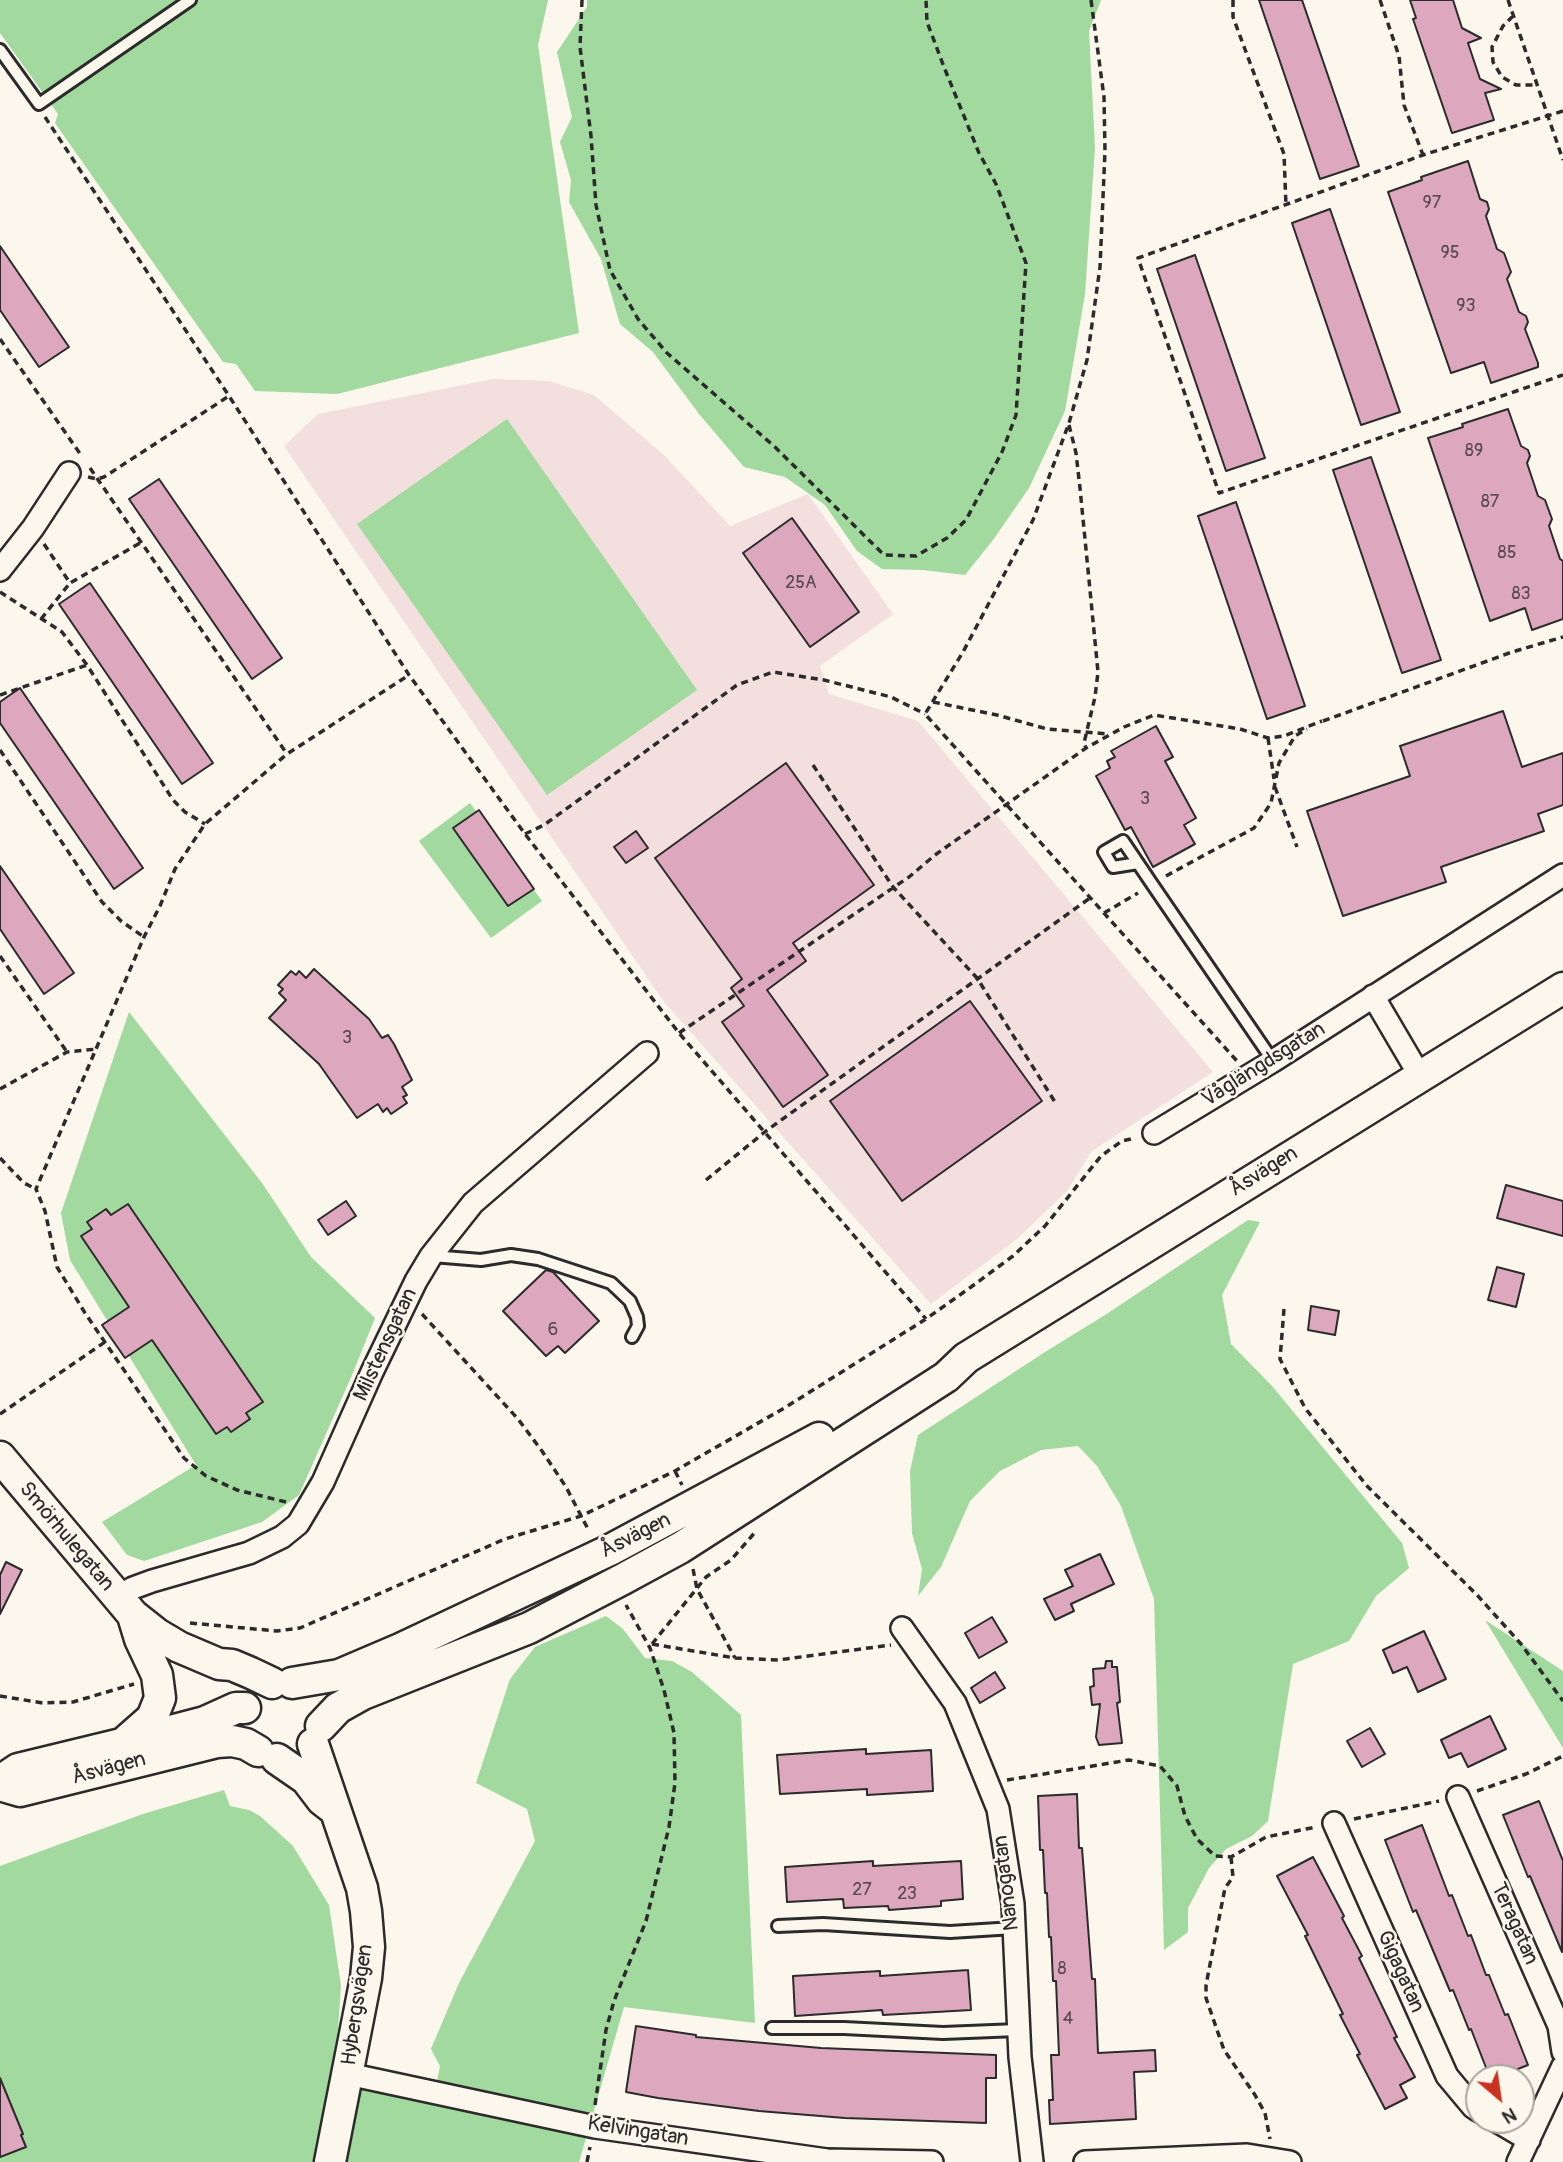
<!DOCTYPE html>
<html>
<head>
<meta charset="utf-8">
<style>
	body { margin:0 }
	#map { position:relative; width:1563px; height:2162px; overflow:hidden; background:#fbf7ec; font-family:Pangolin,sans-serif }
	canvas { display:block }
	.north { position:absolute; left:1465px; top:2064px; width:70px; height:70px; box-sizing:border-box; background:#fbf7ec; border:2px solid #a8a59f; border-radius:50%; rotate:151deg; font-size:19px; font-weight:700; line-height:28px; text-align:center; color:#2b2b2b }
	.north::after { content:''; display:block; margin:auto; width:24px; height:32px; background:#c8321e; clip-path:polygon(50% 0,100% 100%,50% 72%,0 100%) }
</style>
</head>
<body>
<div id="map">
<canvas width="1563" height="2162"></canvas>
<div class="north">N</div>
</div>
<script>
const c = document.querySelector('canvas').getContext('2d');
c.lineJoin = 'round';
function fillPath(path, color) {
  c.fillStyle = color;
  c.fill(path, 'evenodd');
}
function poly(rows) {
  const path = new Path2D();
  for (const r of rows) {
    path.moveTo(r[0], r[1]);
    for (let i = 2; i < r.length; i += 2) path.lineTo(r[i], r[i + 1]);
  }
  return path;
}
function trace(path, color, width, dash) {
  c.strokeStyle = color;
  c.lineWidth = width;
  c.lineCap = dash ? 'butt' : 'round';
  c.setLineDash(dash || []);
  c.stroke(path);
}
function write(font, color, halo, rows, align = 'center') {
  c.font = font + ' Pangolin,sans-serif';
  c.lineWidth = 5;
  c.setLineDash([]);
  c.textBaseline = 'middle';
  c.strokeStyle = halo;
  c.fillStyle = color;
  for (const [text, x, y, turn = 0] of rows) {
    c.save();
    c.translate(x, y);
    c.rotate((+turn || 0) * Math.PI / 180);
    c.textAlign = isNaN(turn) ? turn : align;
    if (halo) c.strokeText(text, 0, 0);
    c.fillText(text, 0, 0);
    c.restore();
  }
}
fillPath(poly([
	[493,379,549,381,594,395,664,455,730,526,808,494,893,614,820,666,829,694,918,721,1213,1072,1092,1151,1067,1191,1017,1239,931,1304,664,1002,284,446,318,414]
]), '#f2dfde');
fillPath(poly([
	[0,0,548,0,538,45,579,333,337,394,255,391,236,364,223,362,55,123,58,114,0,33],
	[587,0,1101,0,1089,31,1095,147,1085,294,1065,411,1029,488,993,540,965,575,923,570,882,569,857,551,825,505,785,477,744,467,699,414,653,352,620,324,601,259,569,202,571,180,560,142,572,117,557,52,587,7],
	[507,419,697,690,547,795,357,524],
	[470,803,542,901,491,938,419,841],
	[129,1012,262,1183,311,1257,375,1318,352,1375,299,1495,262,1522,144,1561,127,1555,102,1522,196,1465,70,1260,61,1213],
	[1248,1220,1260,1222,1222,1295,1231,1344,1272,1386,1402,1543,1409,1568,1376,1596,1349,1641,1293,1664,1268,1821,1252,1836,1226,1849,1209,1868,1188,1908,1188,1932,1164,1950,1154,1599,1121,1506,1097,1466,1078,1446,1041,1450,1000,1471,970,1501,941,1567,918,1596,922,1569,912,1533,910,1471,918,1435,1045,1352,1105,1315],
	[606,1616,623,1629,645,1658,672,1661,692,1672,741,1715,755,2023,624,2007,579,2162,0,2162,0,1866,143,1814,224,1790,230,1806,249,1810,260,1816,293,1846,329,1905,341,1986,338,2029,330,2075,433,2101,440,2066,431,2049,459,1983,535,1841,527,1809,476,1783,510,1679,535,1647],
	[1485,1620,1563,1671,1563,1748]
]), '#a1d99e');
const building = poly([
	[1259,0,1302,0,1359,166,1320,179,1259,0],
	[1410,0,1453,0,1462,28,1481,38,1468,43,1480,79,1501,89,1485,93,1494,120,1452,133,1413,19,1416,18,1410,0],
	[1468,161,1480,199,1487,202,1489,209,1486,216,1497,249,1504,253,1511,272,1507,279,1519,312,1526,316,1528,322,1525,329,1538,363,1538,367,1491,383,1484,362,1451,373,1388,192,1422,180,1421,177,1468,161],
	[1330,209,1400,412,1361,425,1292,223,1330,209],
	[0,246,69,347,39,367,0,310,0,246],
	[1195,255,1265,458,1226,471,1157,269,1195,255],
	[1508,409,1521,446,1528,450,1530,456,1527,463,1538,496,1545,500,1552,519,1549,526,1560,559,1563,561,1563,619,1532,630,1525,608,1490,621,1428,438,1463,427,1462,424,1508,409],
	[1371,457,1441,660,1402,673,1333,470,1371,457],
	[159,479,282,658,252,679,129,499,159,479],
	[1236,502,1305,706,1267,719,1198,516,1236,502],
	[792,518,859,612,810,647,743,553,792,518],
	[90,583,213,763,182,784,59,604,90,583],
	[20,688,143,868,114,889,0,723,0,702,20,688],
	[1503,711,1522,767,1563,753,1563,805,1538,814,1544,831,1441,867,1446,882,1343,916,1307,811,1410,776,1400,746,1503,711],
	[1156,726,1173,757,1165,761,1196,818,1184,825,1195,844,1153,867,1131,827,1125,830,1096,776,1110,768,1107,761,1115,757,1111,751,1156,726],
	[786,763,874,885,793,943,806,961,767,990,828,1075,783,1107,722,1022,744,1006,731,988,742,979,655,858,786,763],
	[479,810,534,889,508,906,453,828,479,810],
	[636,831,648,848,626,863,614,847,636,831],
	[0,866,74,973,44,994,0,929,0,866],
	[314,969,369,1019,382,1038,388,1035,394,1044,412,1080,402,1087,407,1095,403,1097,407,1103,391,1114,387,1108,383,1112,378,1104,357,1118,319,1064,269,1018,286,1000,279,993,283,989,278,985,291,971,296,975,299,971,306,978,314,969],
	[970,1001,1042,1101,902,1201,830,1101,970,1001],
	[1506,1185,1563,1201,1563,1236,1497,1218,1506,1185],
	[346,1201,356,1216,328,1235,318,1220,346,1201],
	[128,1204,263,1402,246,1413,250,1419,231,1432,227,1427,216,1434,152,1340,125,1358,102,1325,129,1307,81,1236,92,1229,87,1222,106,1209,111,1215,128,1204],
	[1497,1267,1524,1274,1516,1307,1488,1300,1497,1267],
	[546,1270,553,1272,599,1321,565,1353,558,1346,546,1356,503,1311,546,1270],
	[1311,1306,1339,1311,1335,1335,1308,1330,1311,1306],
	[1100,1554,1114,1584,1071,1604,1074,1611,1055,1620,1044,1599,1073,1586,1065,1570,1100,1554],
	[6,1562,22,1570,0,1614,0,1575,6,1562],
	[992,1617,1007,1642,979,1658,965,1633,992,1617],
	[1424,1631,1446,1679,1418,1692,1407,1667,1393,1673,1383,1650,1424,1631],
	[1106,1661,1112,1661,1112,1667,1117,1667,1120,1702,1117,1703,1122,1743,1099,1745,1096,1737,1100,1704,1092,1705,1090,1687,1094,1686,1093,1669,1105,1668,1106,1661],
	[995,1672,1005,1688,980,1703,971,1688,995,1672],
	[1490,1716,1506,1749,1468,1767,1461,1753,1449,1758,1441,1740,1490,1716],
	[1370,1728,1385,1754,1362,1767,1347,1741,1370,1728],
	[866,1749,866,1754,931,1750,933,1791,867,1795,867,1789,780,1794,777,1755,866,1749],
	[1077,1794,1079,1848,1082,1848,1092,1979,1095,1979,1098,2053,1155,2050,1156,2071,1134,2072,1136,2119,1050,2124,1049,2100,1053,2100,1051,2055,1059,2055,1056,1981,1053,1981,1051,1937,1049,1937,1047,1893,1045,1893,1043,1850,1040,1850,1038,1796,1077,1794],
	[1539,1801,1563,1861,1562,1952,1530,1876,1528,1877,1503,1815,1539,1801],
	[1422,1825,1449,1896,1452,1895,1468,1936,1471,1935,1486,1975,1489,1975,1505,2015,1508,2014,1528,2065,1495,2078,1490,2078,1471,2029,1469,2030,1453,1990,1450,1991,1416,1910,1413,1912,1385,1840,1422,1825],
	[1313,1857,1344,1916,1342,1918,1362,1956,1359,1958,1397,2037,1394,2038,1415,2077,1400,2085,1407,2098,1385,2109,1357,2055,1360,2054,1340,2015,1343,2014,1305,1936,1308,1935,1277,1876,1313,1857],
	[873,1861,873,1866,961,1861,963,1899,941,1901,941,1906,889,1910,888,1906,844,1908,843,1899,787,1902,785,1867,873,1861],
	[968,1970,971,2010,883,2015,882,2010,795,2016,793,1976,880,1971,880,1976,968,1970],
	[636,2026,696,2035,696,2037,821,2048,996,2055,996,2078,986,2078,986,2123,845,2118,759,2111,658,2098,626,2092,636,2026],
	[0,2078,23,2134,21,2135,26,2147,0,2157,0,2078]
]);
fillPath(building, '#dda7bd');
trace(building, '#2b2b2b', 2);
const lane = poly([
	[0,50,39,104,190,0],
	[1138,863,1113,867,1104,852,1123,841,1152,884,1273,1061],
	[432,1256,481,1260,511,1255,538,1259,611,1283,630,1301,637,1317,638,1326,632,1337],
	[778,1926,823,1924,950,1932,1014,1928],
	[772,2028,844,2028,943,2033,1018,2030]
]);
const street = poly([
	[0,570,33,528,69,473],
	[1373,996,1420,1076],
	[1154,1133,1273,1061,1563,875],
	[117,1598,133,1588,152,1581,249,1553,282,1537,298,1524,323,1482,372,1372,416,1281,431,1256,473,1203,647,1053],
	[902,1628,955,1703,998,1809,1013,1904,1020,2057,1032,2162],
	[1458,1797,1559,2026,1563,2052],
	[1334,1823,1447,2076,1473,2107,1479,2111],
	[348,2074,595,2127,827,2160,932,2162],
	[1495,2120,1529,2140],
	[1085,2162,1247,2155,1290,2162],
	[1518,2162,1563,2066]
]);
const secondary = poly([
	[0,1457,133,1615,157,1634,179,1647,219,1664,232,1665,251,1673,272,1683],
	[292,1683,339,1675,400,1649,610,1550,819,1438],
	[321,1726,338,1708,363,1694,529,1628,623,1579,680,1548,946,1377,966,1358,1563,988],
	[127,1740,152,1718,160,1698,157,1675,140,1639,133,1616],
	[313,1744,362,1888,366,1911,369,1947,366,1978,330,2162],
	[277,1759,306,1779,322,1800,331,1807],
	[0,1781,18,1769,121,1744,205,1722,236,1708,245,1708],
	[0,1785,20,1791,217,1742,232,1741,246,1744,258,1751]
]);
trace(lane, '#2b2b2b', 16);
trace(street, '#2b2b2b', 26);
trace(secondary, '#2b2b2b', 35);
trace(poly([
	[582,0,580,47,591,136,596,205,610,270,638,319,667,353,775,447,884,555,916,556,947,538,966,520,1002,452,1016,415,1026,263,996,184,979,153,944,67,927,22,926,0],
	[1091,0,1104,97,1105,151,1100,267,1087,360,1069,423,1033,520,963,652,925,714,1237,1061],
	[1233,0,1233,17,1284,154,1286,206],
	[1380,0,1399,56,1404,105,1423,155],
	[1508,0,1563,160],
	[1513,16,1503,26,1492,47,1493,62,1502,77,1516,85,1536,85],
	[1563,111,1423,155,1138,258,1219,493,1563,375],
	[45,117,229,396,409,675,525,834,679,1033,926,1319],
	[0,339,81,455],
	[1069,425,1076,453,1080,488,1098,672,1095,697,1084,743,1086,748],
	[90,468,287,754],
	[88,477,97,479,104,477,229,396],
	[44,544,70,583,140,543],
	[0,592,62,632,87,665,173,800,185,812,205,824],
	[41,619,70,583],
	[0,695,87,665],
	[933,702,997,715,1047,729,1109,734],
	[1323,721,1512,652,1563,637],
	[1268,738,1274,779],
	[0,750,102,902,121,921,144,937],
	[813,765,893,887,977,978,1055,1102],
	[1275,787,1297,847],
	[525,834,544,825,737,685,773,672,824,680,891,697,925,714],
	[1166,876,1254,828,1271,803,1279,763,1295,736,1307,729],
	[1104,913,1138,893],
	[0,956,67,1052],
	[679,1033,909,877,935,855,1086,748,1124,727,1154,715,1240,729,1268,738,1284,736,1322,721],
	[0,1089,67,1052,97,1049],
	[0,1158,24,1183,36,1189],
	[706,1180,766,1131,1090,898],
	[1284,1309,1280,1359,1305,1408,1367,1486,1478,1596,1521,1644,1563,1701],
	[422,1314,518,1419,542,1451,566,1487,589,1531],
	[0,1414,105,1342],
	[675,1471,682,1485],
	[286,1502,237,1490,206,1476,184,1458,85,1313,57,1267,45,1211,36,1189,144,937,160,906,175,869,205,824,287,754,409,675],
	[693,1569,697,1589,735,1658],
	[190,1623,277,1631,300,1628,505,1539,581,1516,675,1471,786,1407,926,1319,971,1287,1013,1256,1045,1226,1101,1156,1122,1141,1135,1138],
	[652,1644,706,1577,731,1560,757,1530],
	[652,1644,735,1658,778,1660,891,1645],
	[0,1696,43,1703,73,1702,134,1684],
	[1007,1780,1129,1760,1160,1766,1177,1786,1185,1816,1197,1839,1215,1856,1231,1857,1266,1837,1316,1827],
	[1477,1791,1526,1774,1563,1756],
	[1354,1819,1439,1801],
	[1231,1857,1233,1877,1225,1888,1206,1985,1206,1998,1224,2050,1255,2095,1265,2113,1270,2139],
	[595,2105,606,2030,614,2001,646,1921,669,1827,675,1783,674,1733,664,1690,650,1648,626,1605],
	[587,2162,590,2147]
]), '#2b2b2b', 3.5, [7, 5]);
trace(lane, '#fbf7ec', 10);
trace(street, '#fbf7ec', 21);
trace(secondary, '#fbf7ec', 30);
write('18px', '#584a50', null, [
	["97",1432,203],
	["95",1450,253],
	["93",1466,306],
	["89",1474,451],
	["87",1490,502],
	["85",1507,553],
	["25A",801,583],
	["83",1521,594],
	["3",1145,799],
	["3",347,1038],
	["6",553,1330],
	["27",862,1890],
	["23",907,1894],
	["8",1062,1969],
	["4",1068,2019]
]);
write('21px', '#2b2b2b', '#fbf7ec', [
	["Våglängdsgatan",1264,1065,-32],
	["Åsvägen",1264,1172,-32],
	["Milstensgatan",386,1345,-65],
	["Åsvägen",636,1536,-27],
	["Smörhulegatan",66,1537,50],
	["Åsvägen",109,1769,-15],
	["Nanogatan",1007,1883,-97],
	["Teragatan",1514,1924,66],
	["Gigagatan",1400,1972,66],
	["Hybergsvägen",358,2005,-82],
	["Kelvingatan",638,2132,9]
]);
</script>
</body>
</html>
